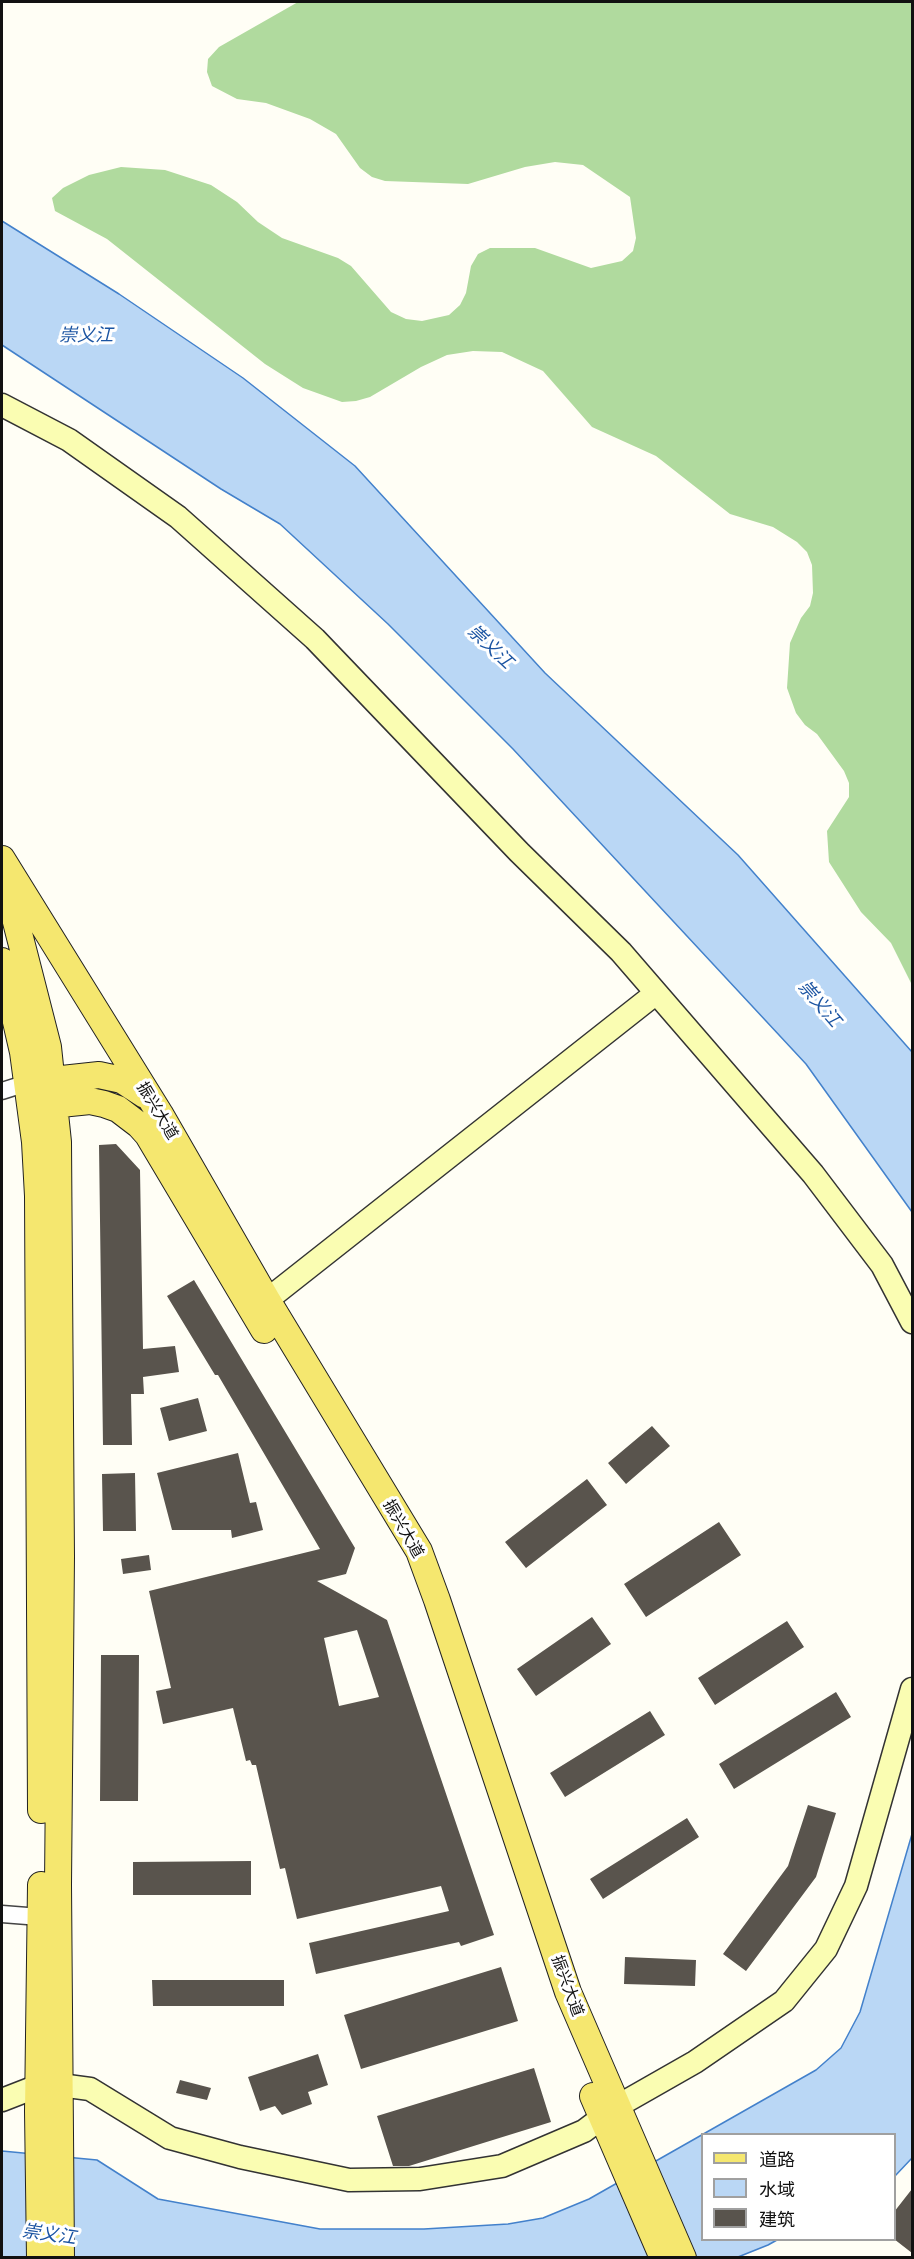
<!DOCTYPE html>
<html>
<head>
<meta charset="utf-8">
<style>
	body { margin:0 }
	#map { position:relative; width:914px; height:2259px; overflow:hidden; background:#fffef5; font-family:Lora,"Noto Sans SC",serif }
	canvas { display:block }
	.frame { position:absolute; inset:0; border:3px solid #111; pointer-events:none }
	.legend { position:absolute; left:701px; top:2133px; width:195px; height:108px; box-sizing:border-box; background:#fff; border:2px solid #a0a0a0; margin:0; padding:8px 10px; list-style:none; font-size:18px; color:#111 }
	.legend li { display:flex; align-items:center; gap:12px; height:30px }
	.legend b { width:30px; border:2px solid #a0a0a0 }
</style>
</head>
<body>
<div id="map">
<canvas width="914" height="2259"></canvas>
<div class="frame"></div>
<ul class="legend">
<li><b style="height:8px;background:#f5e76f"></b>道路</li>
<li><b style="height:16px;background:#bad7f5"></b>水域</li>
<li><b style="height:16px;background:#59544d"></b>建筑</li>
</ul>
</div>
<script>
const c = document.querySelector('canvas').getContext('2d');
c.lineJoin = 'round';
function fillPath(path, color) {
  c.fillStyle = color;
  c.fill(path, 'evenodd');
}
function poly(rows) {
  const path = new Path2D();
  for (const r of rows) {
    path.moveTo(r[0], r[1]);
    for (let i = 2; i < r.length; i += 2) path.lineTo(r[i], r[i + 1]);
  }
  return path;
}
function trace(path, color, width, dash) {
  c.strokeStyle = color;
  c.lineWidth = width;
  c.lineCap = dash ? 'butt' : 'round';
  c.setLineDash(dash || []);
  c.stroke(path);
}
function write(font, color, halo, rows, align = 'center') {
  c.font = font + ' Lora,"Noto Sans SC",serif';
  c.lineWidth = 6;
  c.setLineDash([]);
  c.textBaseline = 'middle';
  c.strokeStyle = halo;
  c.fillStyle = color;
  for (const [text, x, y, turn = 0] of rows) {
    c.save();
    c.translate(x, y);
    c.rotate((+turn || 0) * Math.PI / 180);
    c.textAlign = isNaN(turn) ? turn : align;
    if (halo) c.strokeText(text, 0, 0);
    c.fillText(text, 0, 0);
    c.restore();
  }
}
fillPath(poly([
	[298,2,912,2,912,985,891,943,861,912,829,862,827,831,849,797,849,783,844,771,817,734,805,725,796,713,787,688,790,643,801,618,810,606,813,593,812,565,807,552,797,542,773,527,730,514,656,456,592,427,543,371,502,352,473,351,447,355,421,367,370,397,356,401,342,402,303,388,265,364,107,239,55,211,52,198,63,188,89,175,121,167,165,170,211,185,237,202,258,222,282,238,338,258,351,266,391,312,406,319,422,321,449,315,460,305,466,293,471,266,478,254,490,248,535,248,591,268,622,261,633,251,636,238,630,197,583,165,555,162,525,167,468,184,385,181,372,177,360,168,336,134,310,119,266,103,237,99,212,86,207,72,208,59,219,47]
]), '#b0da9e');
const water = poly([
	[2,221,119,294,243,378,355,466,545,673,738,855,912,1052,912,1212,806,1064,513,749,388,624,280,524,221,489,2,345,2,221],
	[912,1834,912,2158,895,2176,894,2134,702,2134,702,2240,777,2240,768,2245,738,2257,2,2257,2,2151,97,2160,158,2199,320,2229,424,2229,508,2224,543,2218,589,2199,816,2070,841,2048,860,2012,912,1834]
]);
fillPath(water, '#bad7f5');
trace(water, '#4381cb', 1.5);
fillPath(poly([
	[116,1144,140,1170,143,1349,175,1346,179,1372,143,1377,144,1394,131,1394,132,1445,103,1445,99,1145],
	[194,1280,355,1548,346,1574,317,1581,387,1620,494,1935,461,1946,459,1942,316,1974,309,1943,449,1911,441,1886,297,1919,285,1868,280,1869,256,1765,252,1765,250,1760,246,1761,233,1708,163,1724,156,1691,171,1688,149,1591,320,1549,218,1375,215,1375,167,1296],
	[357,1630,379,1697,339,1706,324,1638],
	[198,1398,207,1431,169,1441,160,1408],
	[652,1426,670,1446,626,1484,608,1463],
	[238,1453,250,1503,256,1502,263,1530,232,1538,231,1530,172,1530,157,1473],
	[135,1473,136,1531,103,1531,102,1474],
	[587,1479,607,1505,526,1568,505,1542],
	[719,1522,741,1555,646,1617,624,1584],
	[149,1555,151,1570,123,1574,121,1559],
	[592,1617,611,1644,536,1696,517,1669],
	[787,1621,804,1647,715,1705,698,1678],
	[101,1655,139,1655,138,1801,100,1801],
	[836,1692,851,1717,734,1789,719,1764],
	[650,1711,665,1735,565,1797,550,1773],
	[808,1805,836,1813,816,1877,746,1971,723,1954,788,1866],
	[687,1818,699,1837,603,1899,590,1879],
	[251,1861,251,1895,133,1895,133,1862],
	[625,1957,696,1960,695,1986,624,1984],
	[501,1967,518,2021,361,2069,344,2015],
	[152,1980,284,1980,284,2006,153,2006],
	[318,2054,328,2085,308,2092,312,2104,282,2115,275,2106,260,2111,248,2077],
	[534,2068,551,2122,409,2166,393,2166,377,2116],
	[180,2080,211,2088,207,2100,176,2093],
	[912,2189,912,2253,894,2239,894,2212]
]), '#59544d');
const street = poly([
	[2,1091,27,1083],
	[2,1914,40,1917]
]);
const secondary = poly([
	[2,405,69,440,178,517,315,639,519,852,621,952,813,1174,882,1265,912,1322],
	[253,1308,267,1300,655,994],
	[2,2100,38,2086,60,2085,90,2089,170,2138,240,2157,349,2180,420,2179,502,2166,584,2131,616,2107,695,2062,784,2001,826,1949,856,1886,912,1689]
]);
const primary = poly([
	[2,859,160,1114,267,1300,419,1551,437,1600,568,1992,683,2258],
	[3,883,13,910,48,1047,58,1142,61,1557,58,1884,61,2258],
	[2,961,23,1052,35,1142,38,1196,41,1810],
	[34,1082,99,1075,122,1080,145,1095],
	[31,1107,90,1101,104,1104,118,1109,139,1125,148,1135,264,1330],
	[593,2096,663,2258],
	[40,2258,38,2111,41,1885]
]);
trace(street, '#444', 19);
trace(secondary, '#333', 25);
trace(primary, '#222', 28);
trace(street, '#fff', 16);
trace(secondary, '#fafdb2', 22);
trace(primary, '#f5e76f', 26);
write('16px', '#111', '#fff', [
	["振兴大道",157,1111,59],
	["振兴大道",403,1529,60],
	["振兴大道",567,1986,70]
]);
write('italic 18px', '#1b54a2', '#fff', [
	["崇义江",86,336],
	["崇义江",490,647,43],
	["崇义江",819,1004,49],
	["崇义江",49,2235,8]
]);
</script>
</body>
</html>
